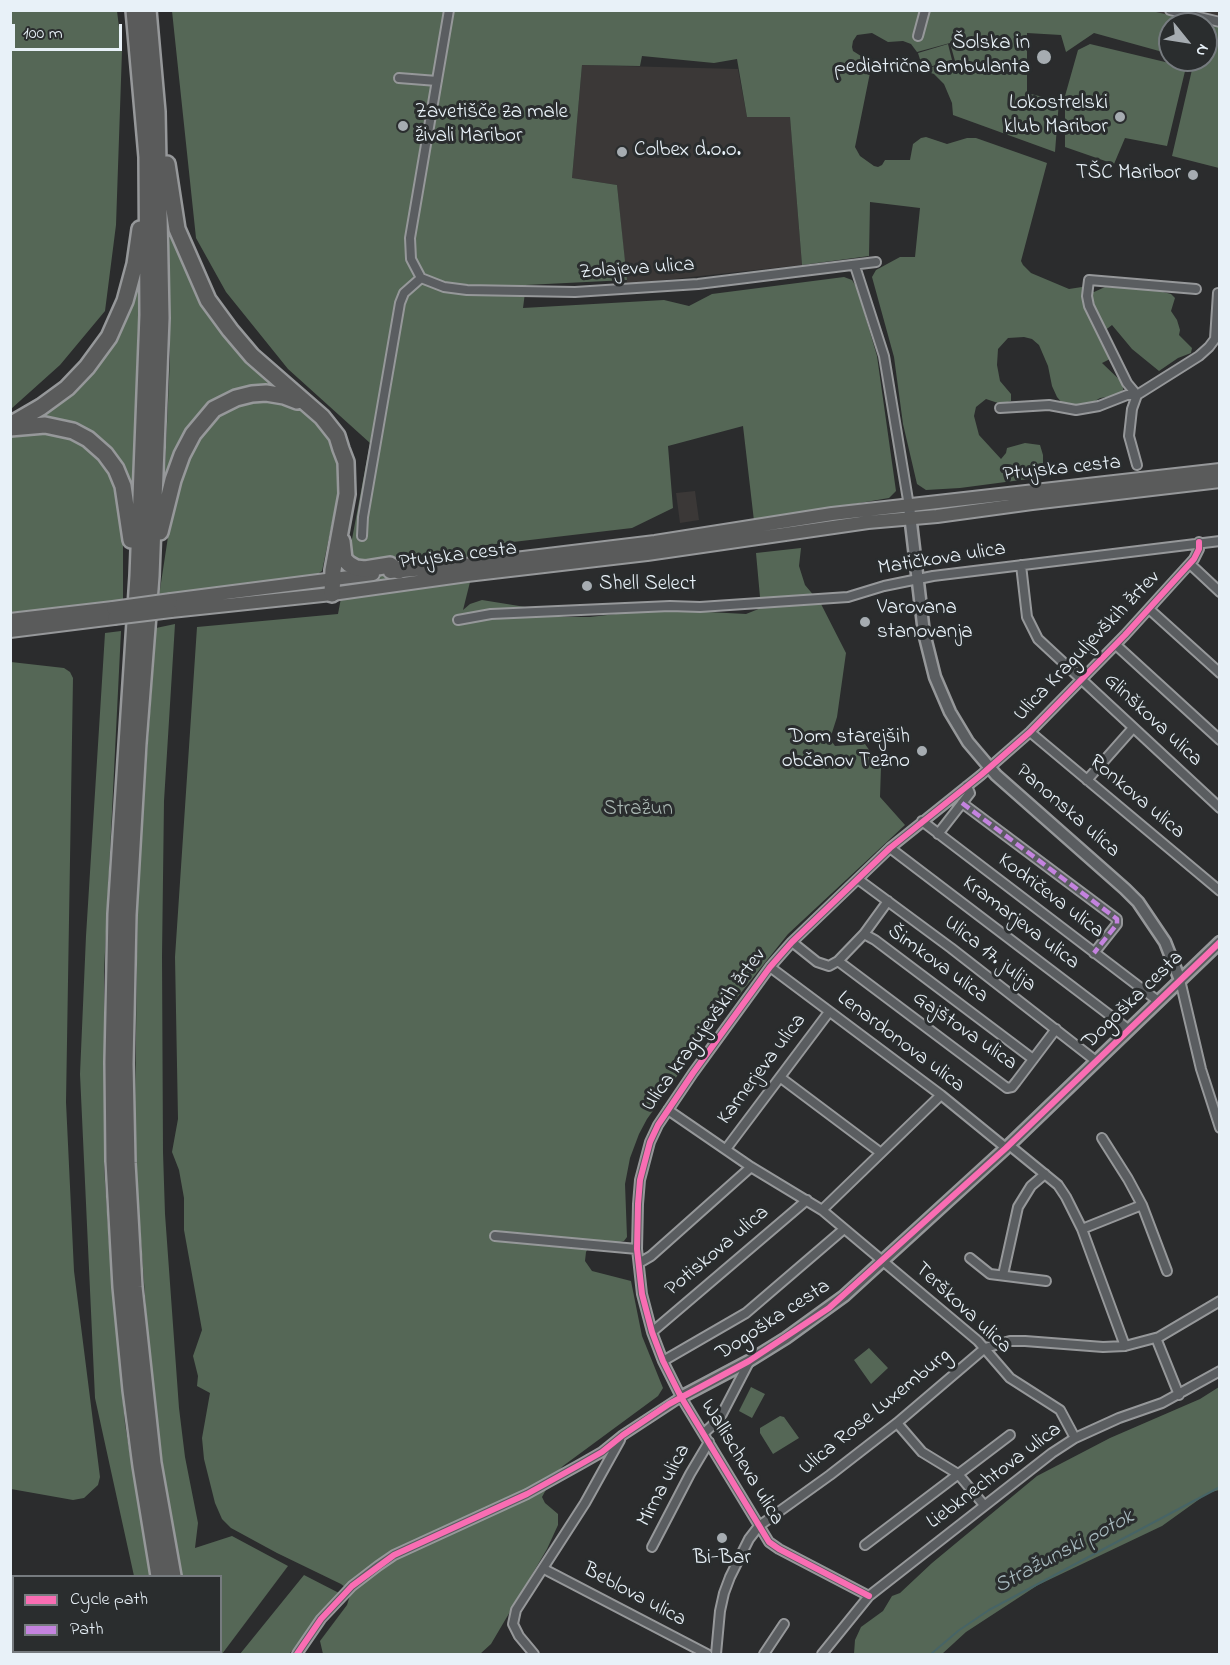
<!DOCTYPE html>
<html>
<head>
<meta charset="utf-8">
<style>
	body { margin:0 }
	#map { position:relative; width:1230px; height:1665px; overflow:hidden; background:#2b2c2d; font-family:"Indie Flower",sans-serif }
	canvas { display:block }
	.frame { position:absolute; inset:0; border:12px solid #e8f1f8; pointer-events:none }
	.legend { position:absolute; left:12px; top:1575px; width:210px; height:78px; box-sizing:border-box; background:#2a2d2e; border:2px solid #767b7f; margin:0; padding:8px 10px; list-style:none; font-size:18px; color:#e8f1f8 }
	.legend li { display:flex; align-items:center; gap:12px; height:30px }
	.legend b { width:30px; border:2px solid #767b7f }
	.north { position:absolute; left:1158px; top:12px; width:60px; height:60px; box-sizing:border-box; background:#2a2d2e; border:2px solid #767b7f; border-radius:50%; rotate:120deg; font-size:16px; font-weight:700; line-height:24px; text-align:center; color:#e8f1f8 }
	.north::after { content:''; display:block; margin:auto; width:21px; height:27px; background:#a6acb1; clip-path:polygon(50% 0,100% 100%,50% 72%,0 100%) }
	.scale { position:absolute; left:12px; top:24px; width:110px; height:27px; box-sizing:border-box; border:3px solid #e8f1f8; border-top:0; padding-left:8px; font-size:18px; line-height:21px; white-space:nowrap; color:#e8f1f8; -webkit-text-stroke:4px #2a2d2e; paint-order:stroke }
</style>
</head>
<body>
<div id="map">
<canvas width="1230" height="1665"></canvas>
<div class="frame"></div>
<ul class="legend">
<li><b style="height:8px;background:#f96db3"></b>Cycle path</li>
<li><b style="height:8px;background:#c483df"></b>Path</li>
</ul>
<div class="north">N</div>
<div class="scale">100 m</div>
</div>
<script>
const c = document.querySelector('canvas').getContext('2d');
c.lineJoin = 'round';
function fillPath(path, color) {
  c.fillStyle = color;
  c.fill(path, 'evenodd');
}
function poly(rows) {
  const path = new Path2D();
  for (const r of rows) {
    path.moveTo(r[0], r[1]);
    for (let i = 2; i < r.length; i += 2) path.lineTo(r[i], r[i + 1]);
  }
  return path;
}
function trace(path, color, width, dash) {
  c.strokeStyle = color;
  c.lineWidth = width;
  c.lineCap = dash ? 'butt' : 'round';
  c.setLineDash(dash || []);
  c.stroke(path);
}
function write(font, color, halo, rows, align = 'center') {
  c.font = font + ' "Indie Flower",sans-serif';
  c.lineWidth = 6;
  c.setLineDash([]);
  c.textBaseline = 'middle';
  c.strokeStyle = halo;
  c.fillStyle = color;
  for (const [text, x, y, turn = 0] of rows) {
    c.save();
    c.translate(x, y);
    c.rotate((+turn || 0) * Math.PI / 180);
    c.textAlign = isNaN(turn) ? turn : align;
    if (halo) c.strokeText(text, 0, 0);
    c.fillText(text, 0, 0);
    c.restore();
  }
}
fillPath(poly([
	[1147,11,1219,11,1219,26],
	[582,65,738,69,747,117,790,116,802,265,627,284,617,185,572,178],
	[695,491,699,520,680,523,676,493]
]), '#3b3837');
fillPath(poly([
	[11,10,117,11,122,51,116,225,105,311,60,365,11,409],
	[1147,10,1219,26,1219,168,1172,156,1194,61,1191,60,1206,60,1206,24,1170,24,1170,54,1094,33,1066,52,1061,35,1027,33,1027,93,1059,101,1055,152,953,115,952,103,944,84,934,74,921,70,955,61,950,43,917,52,911,44,903,41,888,42,872,33,857,35,853,41,852,47,853,51,872,63,855,147,860,156,874,166,878,167,882,165,885,160,910,160,913,144,921,138,926,137,947,144,967,138,976,138,1047,163,1021,261,1023,265,1031,273,1069,289,1082,287,1094,292,1105,287,1155,290,1171,294,1175,298,1171,311,1177,320,1180,330,1179,335,1192,348,1191,353,1178,358,1159,371,1132,349,1112,325,1099,335,1110,359,1102,363,1124,384,1123,390,1119,395,1100,398,1087,406,1075,407,1063,404,1057,397,1052,386,1048,366,1039,345,1032,339,1024,337,1008,338,998,349,997,365,1000,381,1011,394,1011,401,1001,404,986,399,976,407,974,416,979,435,1001,459,1006,453,1007,448,1025,443,1040,445,1043,455,1043,470,1036,478,960,488,926,490,917,484,903,424,894,357,872,277,876,270,900,257,915,257,920,208,870,202,869,256,802,265,790,117,747,117,737,59,714,63,642,56,640,66,582,65,572,178,617,185,627,280,526,285,523,308,664,300,689,306,712,294,844,277,852,280,857,288,877,356,896,491,889,498,754,521,743,426,668,446,673,508,632,528,479,546,463,610,470,604,482,600,544,610,557,617,590,617,633,612,669,610,746,614,761,608,756,553,801,548,799,566,805,585,821,604,846,653,837,717,830,739,835,746,865,744,881,767,880,797,905,825,788,934,712,1029,693,1040,687,1049,681,1069,673,1083,647,1119,639,1134,630,1158,625,1184,627,1237,624,1241,616,1243,592,1241,586,1252,585,1261,592,1271,631,1281,642,1336,663,1388,658,1396,563,1466,553,1477,542,1497,545,1503,558,1514,558,1525,547,1549,491,1644,480,1654,323,1654,320,1641,347,1605,351,1592,341,1584,277,1553,231,1528,222,1519,215,1503,204,1459,202,1438,210,1393,197,1386,198,1376,193,1356,202,1330,184,1230,184,1198,179,1170,172,1152,178,1119,175,957,197,627,338,614,370,443,288,369,226,292,196,238,172,11],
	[948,44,952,60,923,69,918,53],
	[1090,44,1186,67,1167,146,1125,138,1114,164,1065,147,1065,96,1078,50],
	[170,210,194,281,291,396,218,401,164,491,170,358,168,262,170,228,167,211],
	[140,257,133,498,130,498,106,450,23,421,82,378],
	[266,396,307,410,335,444,341,464,341,480,322,571,311,578,159,596,173,504,194,439,225,405],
	[62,431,99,453,120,491,123,515,123,600,38,613,11,613,11,435],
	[175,624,164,801,162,956,163,1152,165,1214,179,1408,185,1457,198,1523,195,1548,232,1536,288,1566,222,1654,199,1654,198,1652,220,1652,220,1576,181,1576,163,1467,150,1365,137,1186,135,1110,138,879,156,628],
	[121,631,104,972,104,1166,110,1257,125,1424,150,1576,134,1576,95,1398,80,1074,86,936,105,633],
	[11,662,64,668,70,672,73,678,66,1102,74,1271,100,1477,98,1485,84,1498,73,1500,11,1489],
	[869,1348,888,1368,871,1384,854,1360],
	[751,1387,765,1394,752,1418,739,1411],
	[1219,1387,1219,1490,1208,1493,1162,1526,1038,1585,966,1632,942,1654,854,1654,855,1640,861,1627,883,1611,892,1596,900,1593,932,1563,1037,1476,1110,1438,1200,1399],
	[780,1416,784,1417,799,1438,773,1454,760,1433,760,1428],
	[304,1575,339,1593,319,1615,300,1642,289,1654,240,1654]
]), '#556756');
trace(poly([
	[931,1654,958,1631,989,1610,1220,1487]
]), '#476466', 2);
const street = poly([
	[449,10,410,238,411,259,421,278,444,287,467,290,575,292,698,284,876,262],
	[1170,10,1220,22],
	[918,36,925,10],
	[399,78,437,81],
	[855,266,884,356,909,506],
	[1137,395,1127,383,1089,306,1087,296,1089,280,1196,289],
	[1000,408,1049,405,1076,410,1099,406,1127,395,1137,395],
	[1137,465,1129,436,1132,409,1137,395,1199,356,1209,347,1215,339,1218,293,1220,293],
	[362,536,363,517,400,303,404,293,421,278],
	[1190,564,1220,592],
	[1021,565,1027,617,1038,639,1220,808],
	[1149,609,1220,673],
	[458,620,491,614,670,606,700,607,848,597,884,586,933,576,1220,541],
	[1116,645,1220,740],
	[1030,732,1220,891],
	[1087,780,1133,728],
	[962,803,1117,919,1117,924,1094,953],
	[922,821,1158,1001],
	[938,834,970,793,967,786],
	[890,848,1128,1029],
	[859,880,951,948,1096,1061],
	[864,934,888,901],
	[792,942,817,962,829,966,838,961,864,934,875,940,1033,1059],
	[838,961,1007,1088,1012,1087,1016,1082,1056,1029],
	[770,967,941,1095,1006,1148],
	[1180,980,1201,1069,1220,1128],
	[781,1078,881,1153],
	[668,1110,751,1167,822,1210,978,1341,1010,1378,1060,1410,1075,1438],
	[1102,1138,1128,1179,1142,1205,1167,1271],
	[1009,1145,1058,1185,1066,1197,1082,1229,1125,1346],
	[726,1149,829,1012],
	[822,1210,941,1095],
	[1082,1229,1142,1205],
	[495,1236,637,1249],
	[970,1258,990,1274,1046,1281],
	[639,1263,651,1256,751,1167],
	[1003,1275,1018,1207,1031,1186,1045,1174],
	[652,1332,807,1200],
	[1156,1338,1179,1395],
	[663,1361,746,1313,844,1229],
	[897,1423,922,1452,958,1474,984,1505],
	[704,1433,716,1422,722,1414,749,1362],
	[865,1545,1010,1435],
	[652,1547,690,1474,709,1442],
	[544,1569,707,1654],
	[869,1596,779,1549,769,1542,681,1397,663,1361,652,1332,642,1294,637,1249,638,1204,640,1180,650,1142,658,1125,693,1073,770,967,792,942,890,848,981,775,1030,732,1125,635,1194,559,1199,549,1199,542],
	[297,1654,321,1619,352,1586,378,1566,394,1555,527,1494,581,1464,602,1452,623,1435,681,1397],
	[534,1654,519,1636,513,1624,516,1610,585,1503,620,1440],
	[716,1654,720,1611,724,1593,730,1577,749,1539,759,1526,830,1475,897,1423,985,1348,1010,1341,1025,1341,1103,1347,1125,1346,1159,1337,1220,1301],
	[764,1654,784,1624],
	[822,1654,869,1596,1052,1453,1075,1438,1119,1418,1162,1403,1220,1371]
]);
const secondary = poly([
	[909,506,924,633,935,677,950,712,968,742,996,775,1125,889,1138,902,1165,942,1180,980],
	[681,1397,749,1361,786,1338,844,1296,1006,1148,1220,942]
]);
const primary = poly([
	[390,572,449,567,655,542,832,514,1220,470],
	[171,600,373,574],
	[171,611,332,594,467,575,647,554,868,522,937,516,1032,503,1220,481],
	[10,620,113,608],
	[10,631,114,618]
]);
const highway = poly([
	[134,10,147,157,148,315,138,576,116,914,113,1062,114,1161,121,1287,131,1390,141,1466,159,1576],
	[148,10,157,112,161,318,151,576,138,743,128,915,125,1064,127,1163,134,1287,153,1463,173,1576],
	[167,164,177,229,208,300,230,330,252,356,322,417,337,436,341,449,346,462,347,494,333,570,332,594],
	[10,425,41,407,67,388,87,367,109,337,125,301,135,264,140,229],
	[10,428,45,425,73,431,88,439,105,454,116,469,123,486,131,540],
	[160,532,173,480,182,455,193,434,214,409,236,398,252,394,266,393,284,396,297,401],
	[342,541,344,559,349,564,356,568,365,569,390,565,399,571],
	[175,1652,175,1654],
	[188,1652,188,1654]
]);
trace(street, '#96989a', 12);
trace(secondary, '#96989a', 15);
trace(primary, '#96989a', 16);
trace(highway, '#96989a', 20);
trace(street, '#5a5d60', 8);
trace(secondary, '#5a5d60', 10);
trace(primary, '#5a5b5b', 12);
trace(highway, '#5a5b5b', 15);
const primaryBridge = poly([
	[113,608,171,600],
	[114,618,171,611]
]);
trace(primaryBridge, '#96989a', 16, []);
trace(primaryBridge, '#5a5b5b', 12);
trace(poly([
	[962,803,1117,919,1117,924,1094,953]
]), '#c483df', 4.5, [9, 4.5]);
trace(poly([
	[869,1596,779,1549,769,1542,681,1397,663,1361,652,1332,642,1294,637,1249,638,1204,640,1180,650,1142,658,1125,693,1073,770,967,792,942,890,848,981,775,1030,732,1125,635,1194,559,1199,549,1199,542],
	[297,1654,321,1619,352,1586,394,1555,527,1494,581,1464,602,1452,623,1435,669,1404,749,1361,829,1308,1006,1148,1220,942]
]), '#f96db3', 6);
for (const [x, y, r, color] of [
	[1044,57,8,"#a6acb1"],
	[1120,117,6,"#a6acb1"],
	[403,126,6,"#a6acb1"],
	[622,152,6,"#a6acb1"],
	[1193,175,6,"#a6acb1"],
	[587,586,6,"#a6acb1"],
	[865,622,6,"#a6acb1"],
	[922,751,6,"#a6acb1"],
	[722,1538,6,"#a6acb1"]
]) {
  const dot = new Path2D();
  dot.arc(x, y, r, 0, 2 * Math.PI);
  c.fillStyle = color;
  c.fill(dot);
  trace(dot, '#2a2d2e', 2);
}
write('21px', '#e8f1f8', '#2a2d2e', [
	["Šolska in",1030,45],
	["pediatrična ambulanta",1030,69],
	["Lokostrelski",1108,105],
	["klub Maribor",1108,129],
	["Zavetišče za male",415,114,"left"],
	["živali Maribor",415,138,"left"],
	["Colbex d.o.o.",634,152,"left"],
	["TŠC Maribor",1181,175],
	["Shell Select",599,586,"left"],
	["Varovana",877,610,"left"],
	["stanovanja",877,634,"left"],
	["Dom starejših",910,739],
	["občanov Tezno",910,763],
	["Bi-Bar",722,1560,"center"]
], 'right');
write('21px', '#e8f1f8', '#2a2d2e', [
	["Zolajeva ulica",637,270,-4],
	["Ptujska cesta",1062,470,-6],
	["Ptujska cesta",458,557,-7],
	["Matičkova ulica",942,560,-9],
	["Ulica Kraguljevških žrtev",1088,647,-46],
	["Glinškova ulica",1152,721,43],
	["Ronkova ulica",1136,798,40],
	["Panonska ulica",1067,812,41],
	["Kodričeva ulica",1050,897,37],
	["Kramarjeva ulica",1020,924,37],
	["Ulica 17. julija",989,955,38],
	["Šimkova ulica",937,965,36],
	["Dogoška cesta",1134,1001,-44],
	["Ulica kragujevških žrtev",705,1031,-54],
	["Gajštova ulica",964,1032,35],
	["Lenardonova ulica",900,1043,37],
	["Karnerjeva ulica",763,1070,-53],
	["Potiskova ulica",718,1252,-40],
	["Terškova ulica",962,1309,43],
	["Dogoška cesta",774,1321,-33],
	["Ulica Rose Luxemburg",876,1413,-39],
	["Wallischeva ulica",741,1463,59],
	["Liebknechtova ulica",995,1477,-37],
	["Mirna ulica",665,1486,-62],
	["Beblova ulica",634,1596,28]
]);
write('21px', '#a9b7b2', '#2a2d2e', [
	["Stražun",638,811]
]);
write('italic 22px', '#a9bbc0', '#2a2d2e', [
	["Stražunski potok",1065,1553,-28]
]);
</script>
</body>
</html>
